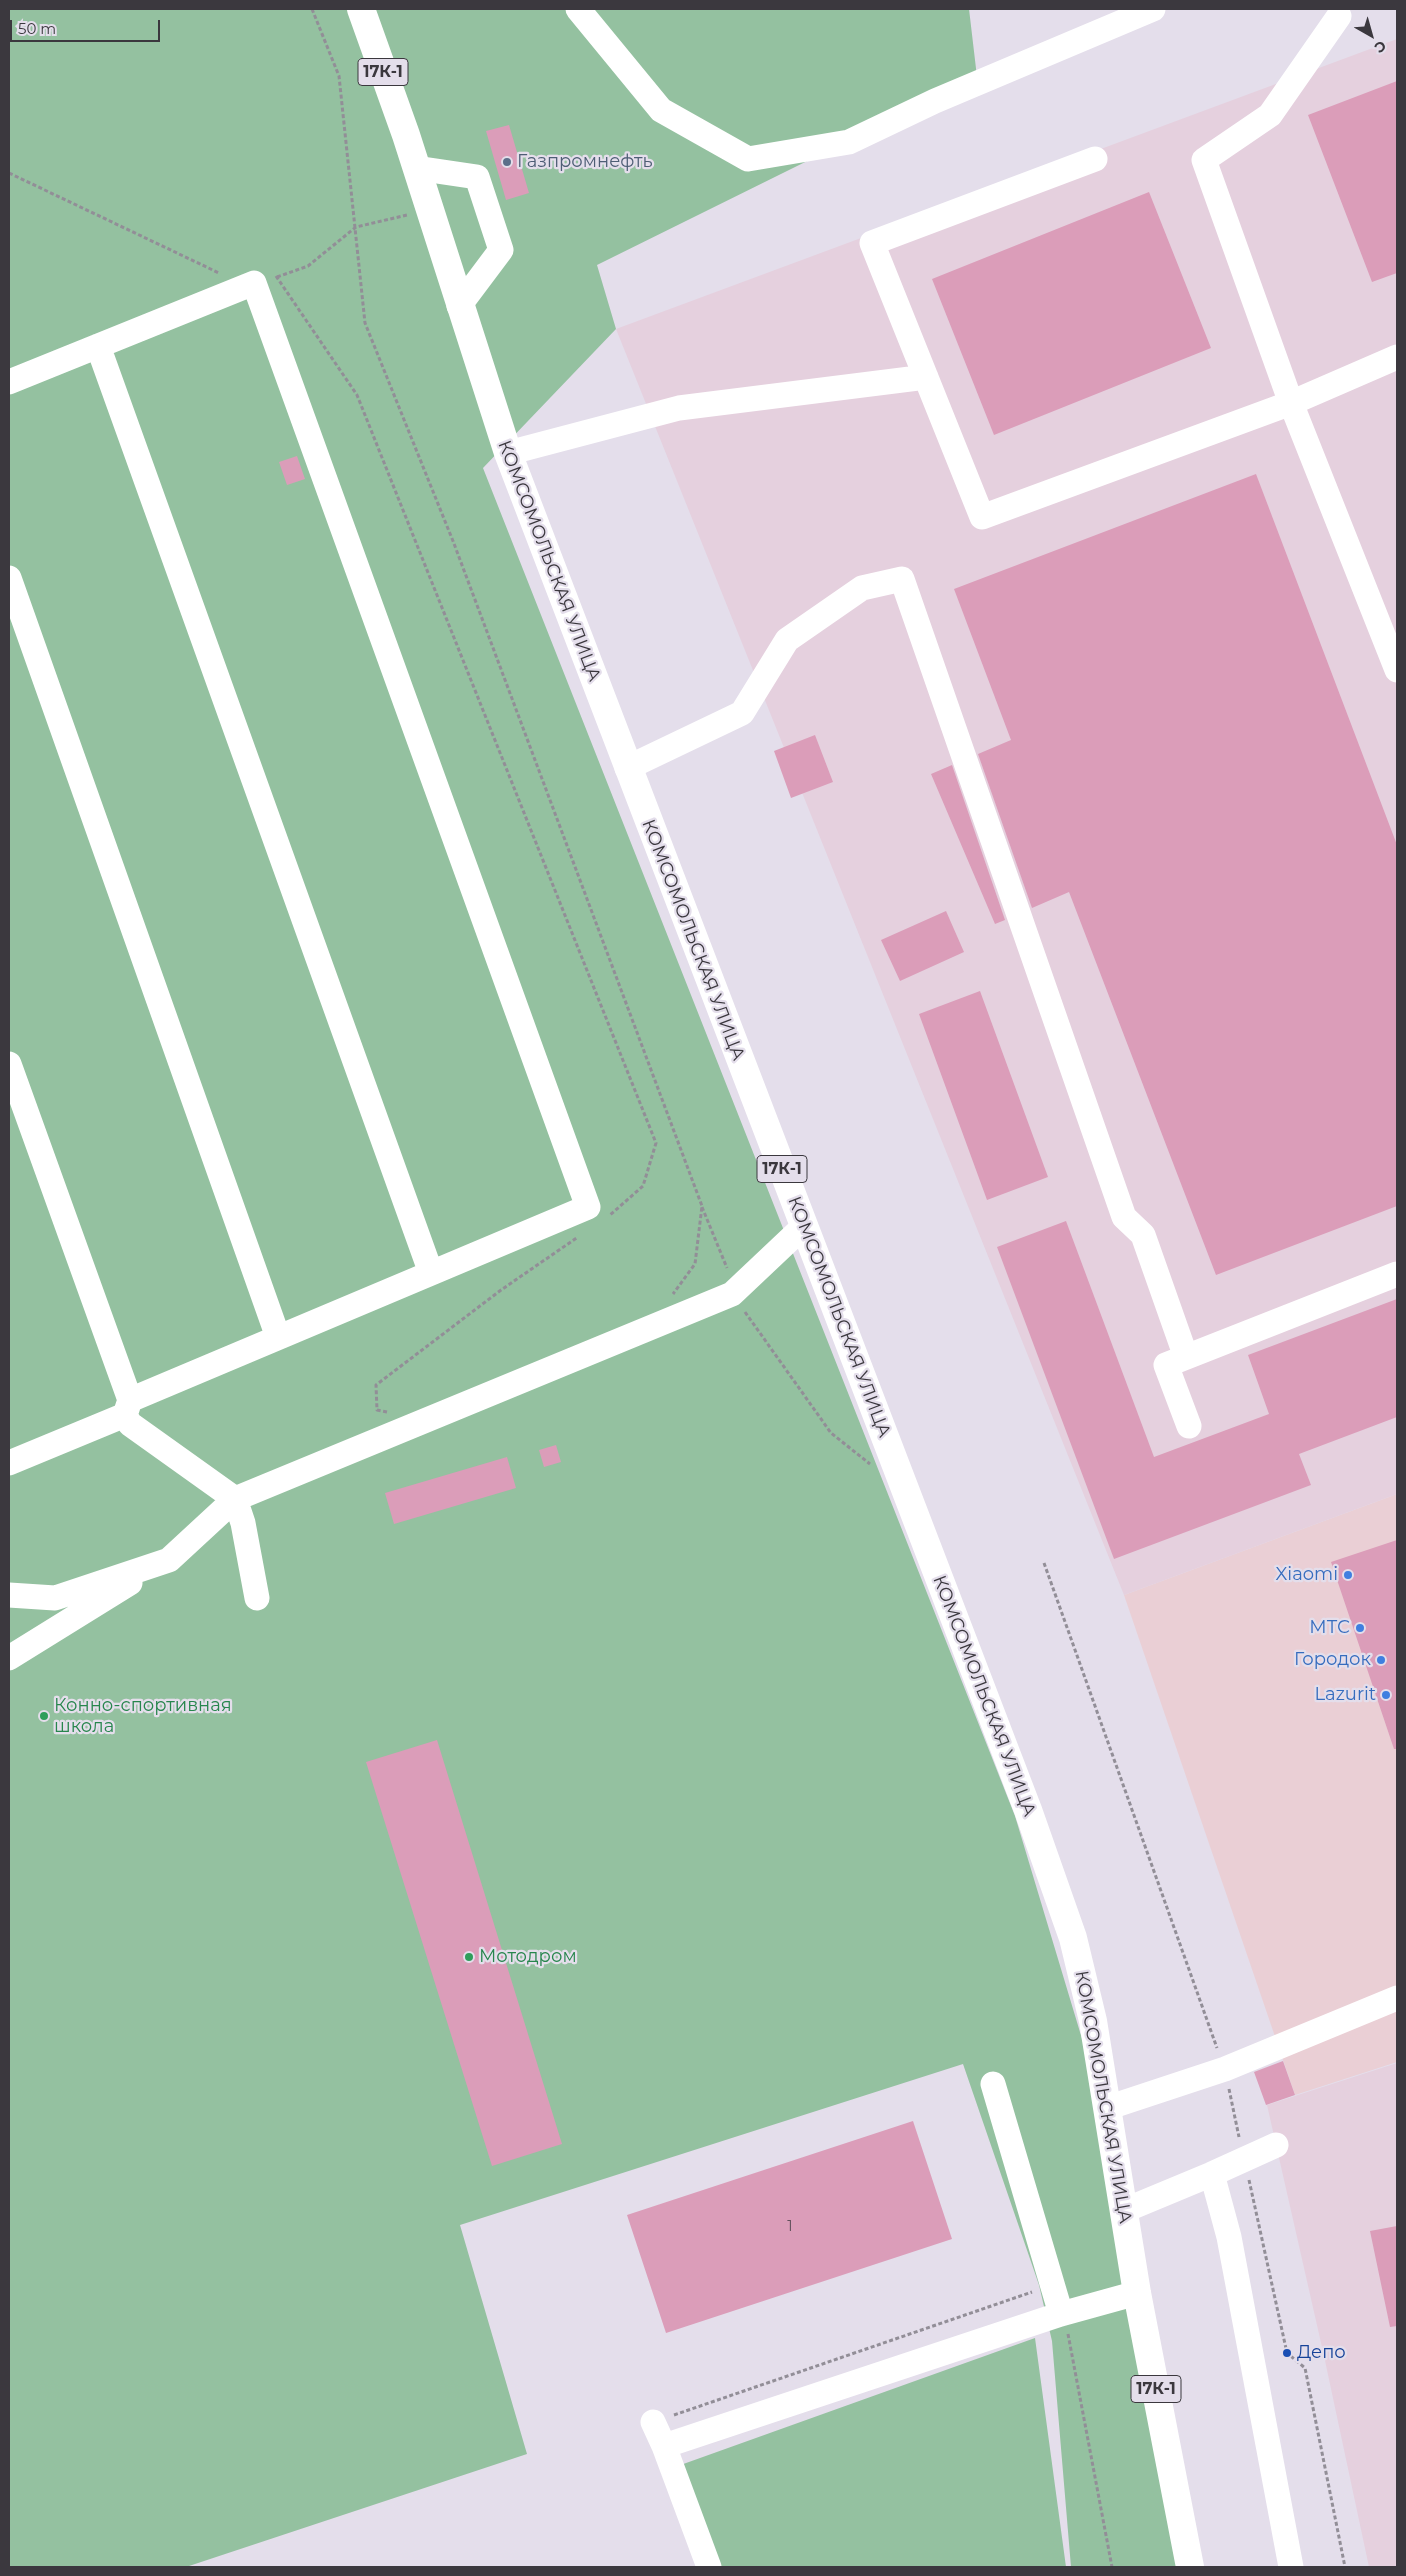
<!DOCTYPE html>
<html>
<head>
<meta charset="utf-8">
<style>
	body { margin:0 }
	#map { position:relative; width:1406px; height:2576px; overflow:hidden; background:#e4deeb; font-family:Montserrat,sans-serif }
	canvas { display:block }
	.frame { position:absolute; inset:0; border:10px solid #3b383e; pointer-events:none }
	.north { position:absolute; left:1346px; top:10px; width:50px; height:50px; -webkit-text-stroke:4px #e4deeb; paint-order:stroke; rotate:142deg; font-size:14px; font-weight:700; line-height:20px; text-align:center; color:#3b383e }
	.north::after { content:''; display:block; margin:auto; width:18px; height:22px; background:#3b383e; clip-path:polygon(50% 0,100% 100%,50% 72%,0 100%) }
	.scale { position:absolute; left:10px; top:20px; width:150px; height:22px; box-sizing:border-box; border:2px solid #3b383e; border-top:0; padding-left:6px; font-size:15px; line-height:18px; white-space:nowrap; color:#3b383e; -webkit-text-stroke:4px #e4deeb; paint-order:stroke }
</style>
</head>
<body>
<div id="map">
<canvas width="1406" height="2576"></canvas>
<div class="frame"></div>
<div class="north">С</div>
<div class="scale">50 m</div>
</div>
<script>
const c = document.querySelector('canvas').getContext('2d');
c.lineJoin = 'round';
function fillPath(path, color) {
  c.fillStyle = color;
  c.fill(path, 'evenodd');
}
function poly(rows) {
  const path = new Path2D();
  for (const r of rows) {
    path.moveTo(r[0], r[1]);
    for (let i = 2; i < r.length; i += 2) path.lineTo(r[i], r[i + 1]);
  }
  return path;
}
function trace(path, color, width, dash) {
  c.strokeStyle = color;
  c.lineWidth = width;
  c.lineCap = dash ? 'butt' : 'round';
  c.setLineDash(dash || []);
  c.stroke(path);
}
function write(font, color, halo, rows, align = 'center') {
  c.font = font + ' Montserrat,sans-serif';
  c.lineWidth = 4.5;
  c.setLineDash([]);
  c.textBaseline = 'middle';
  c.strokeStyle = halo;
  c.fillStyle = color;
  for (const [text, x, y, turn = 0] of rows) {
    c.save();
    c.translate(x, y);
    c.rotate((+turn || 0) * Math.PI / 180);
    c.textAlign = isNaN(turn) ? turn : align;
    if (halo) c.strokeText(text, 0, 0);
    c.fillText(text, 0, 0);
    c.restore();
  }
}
fillPath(poly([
	[1397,1494,1397,2062,1295,2095,1124,1595]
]), '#eacfd5');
fillPath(poly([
	[1397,39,1397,1494,1124,1595,616,329],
	[1397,2063,1397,2567,1369,2567,1324,2356,1267,2105]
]), '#e5d0de');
fillPath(poly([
	[9,9,969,9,977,77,597,265,616,329,483,468,1015,1816,1092,2072,1184,2567,1071,2567,1052,2341,1039,2285,963,2064,460,2225,527,2454,186,2567,9,2567],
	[1035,2338,1066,2567,699,2567,661,2472]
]), '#94c1a0');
fillPath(poly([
	[1397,81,1397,273,1372,282,1308,115],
	[509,125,529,193,506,200,486,131],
	[1149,192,1211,348,994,435,932,279],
	[297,456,305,479,287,485,279,462],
	[1256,474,1397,845,1397,1206,1216,1275,1069,892,1032,908,978,754,1011,740,954,589],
	[815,735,833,782,791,798,774,751],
	[952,765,1005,920,995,924,931,774],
	[946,911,964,952,900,981,881,940],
	[980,991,1048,1177,987,1200,919,1014],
	[1066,1221,1154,1457,1269,1414,1248,1355,1397,1299,1397,1417,1299,1454,1311,1485,1114,1559,997,1247],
	[556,1445,561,1462,544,1467,539,1450],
	[507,1457,516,1488,394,1524,385,1493],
	[1397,1540,1397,1749,1394,1749,1331,1562],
	[437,1740,562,2144,492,2166,366,1762],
	[1283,2061,1295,2095,1266,2105,1254,2072],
	[913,2121,952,2239,666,2333,627,2215],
	[1397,2226,1397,2326,1390,2327,1370,2231]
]), '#db9db9');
trace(poly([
	[312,9,339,76,365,323,453,541,702,1206,695,1264,673,1294],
	[9,173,219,273],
	[276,276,357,395,656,1143,643,1186,610,1215],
	[277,277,308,266,356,227,407,215],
	[702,1207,727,1268],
	[745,1312,831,1433,870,1464],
	[387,1412,377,1410,376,1385,501,1290,578,1237],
	[1044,1563,1217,2048],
	[1229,2089,1239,2137],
	[1249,2180,1287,2353,1305,2368,1345,2567],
	[1068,2334,1112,2567],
	[674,2415,1032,2292]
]), '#928e97', 3, [4, 2.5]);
trace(poly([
	[578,9,661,110,748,159,849,142,935,101,1153,9],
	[1339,16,1270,115,1204,160,1291,403,1397,670],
	[1095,159,872,243,982,517,1291,403,1397,357],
	[416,168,477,177,501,250,459,306],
	[98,346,431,1273],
	[9,382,254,283,588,1207,130,1400],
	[508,453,679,408,926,377],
	[9,578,278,1337],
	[627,768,742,713,787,640,862,588,902,579,1124,1217,1143,1235,1186,1357],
	[9,1064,130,1400,125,1415,130,1424,235,1499,243,1523,257,1598],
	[1189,1426,1166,1365,1397,1274],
	[9,1463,125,1415],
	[9,1595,55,1598,169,1560,235,1499,732,1294,804,1226],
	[9,1658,130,1583],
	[993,2084,1061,2314],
	[1107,2108,1225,2069,1397,1998],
	[1212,2174,1276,2145],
	[1123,2211,1212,2174,1229,2237,1291,2567],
	[653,2422,664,2446],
	[709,2567,664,2446,1061,2314,1137,2293]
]), '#fff', 25);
trace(poly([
	[361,9,406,135,508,453,1028,1810,1073,1938,1093,2021,1137,2293,1190,2567]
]), '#fff', 28);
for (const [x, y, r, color] of [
	[507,162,5,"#5c6f8a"],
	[1348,1575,5,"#3f7fe0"],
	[1360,1628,5,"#3f7fe0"],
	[1381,1660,5,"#3f7fe0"],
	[1386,1695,5,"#3f7fe0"],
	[44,1716,5,"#2e9e5b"],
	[469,1957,5,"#2e9e5b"],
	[1287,2353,5,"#1a4fb4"]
]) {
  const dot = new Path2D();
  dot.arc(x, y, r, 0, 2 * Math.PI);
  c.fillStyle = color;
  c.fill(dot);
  trace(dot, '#e4deeb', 2);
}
write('15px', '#63515d', null, [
	["1",790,2227]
]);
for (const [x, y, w] of [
	[383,72,50],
	[782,1169,50],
	[1156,2389,50]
]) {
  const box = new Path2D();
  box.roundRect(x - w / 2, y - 13.5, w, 27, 4);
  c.fillStyle = '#e4deeb';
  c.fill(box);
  trace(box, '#3b383e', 1);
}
write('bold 16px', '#3b383e', null, [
	["17К-1",383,72],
	["17К-1",782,1169],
	["17К-1",1156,2389]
]);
write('18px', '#4e5e75', '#e4deeb', [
	["Газпромнефть",517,162]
], 'left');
write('18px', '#3b383e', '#e4deeb', [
	["КОМСОМОЛЬСКАЯ УЛИЦА",549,561,69],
	["КОМСОМОЛЬСКАЯ УЛИЦА",693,940,69],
	["КОМСОМОЛЬСКАЯ УЛИЦА",839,1317,69],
	["КОМСОМОЛЬСКАЯ УЛИЦА",984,1696,69],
	["КОМСОМОЛЬСКАЯ УЛИЦА",1103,2097,80]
]);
write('18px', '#366cbe', '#e4deeb', [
	["Xiaomi",1338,1575],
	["МТС",1350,1628],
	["Городок",1371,1660],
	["Lazurit",1376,1695]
], 'right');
write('18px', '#27864d', '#e4deeb', [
	["Конно-спортивная",54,1706],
	["школа",54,1727],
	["Мотодром",479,1957]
], 'left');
write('18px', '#164399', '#e4deeb', [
	["Депо",1297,2353]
], 'left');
</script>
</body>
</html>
